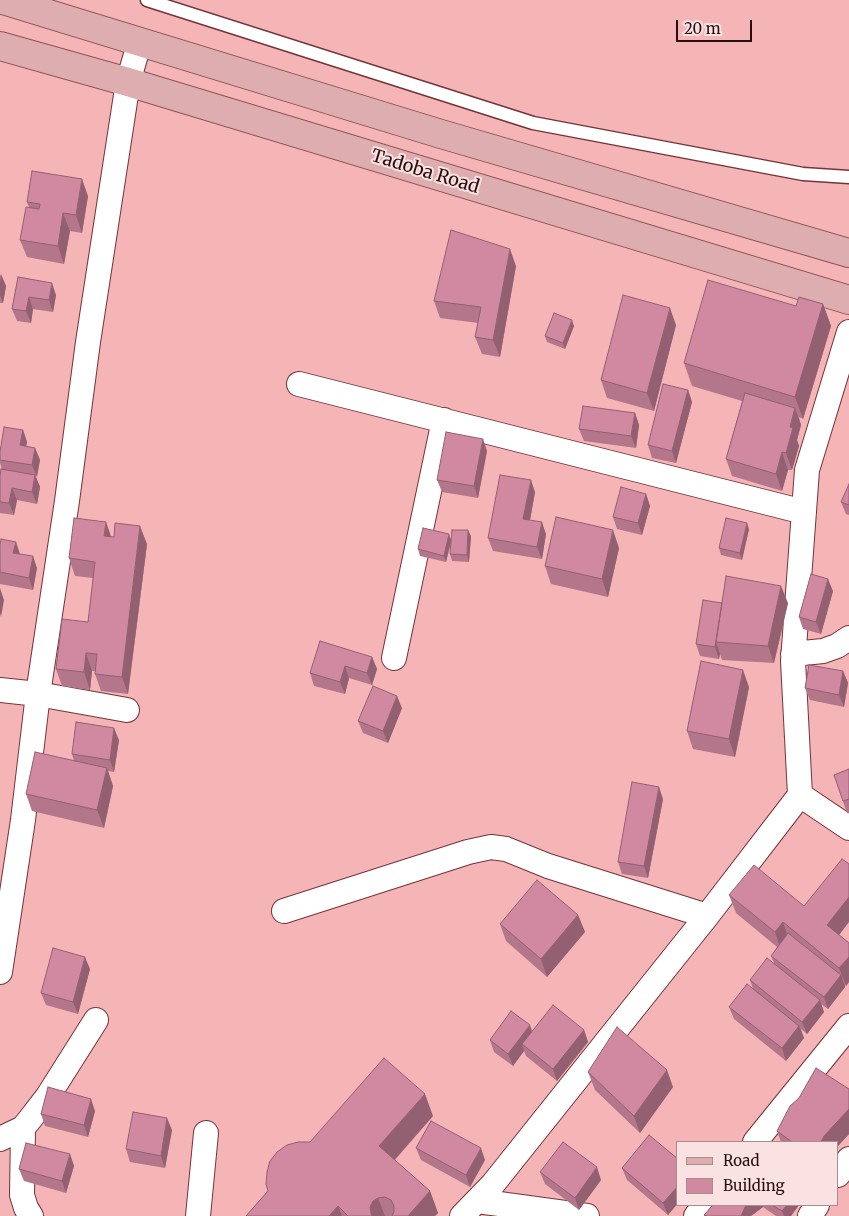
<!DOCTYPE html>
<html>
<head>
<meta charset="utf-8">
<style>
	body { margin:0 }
	#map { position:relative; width:849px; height:1216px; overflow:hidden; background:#f5b5b7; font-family:Merriweather,serif }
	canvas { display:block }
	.legend { position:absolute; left:676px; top:1141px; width:162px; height:65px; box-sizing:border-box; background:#fbe2e2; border:1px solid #a78d8e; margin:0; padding:6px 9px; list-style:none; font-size:15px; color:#290d0f }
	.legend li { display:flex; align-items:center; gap:10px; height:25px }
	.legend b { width:25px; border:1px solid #a78d8e }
	.scale { position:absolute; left:676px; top:20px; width:76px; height:22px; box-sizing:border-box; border:2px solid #290d0f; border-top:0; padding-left:6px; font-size:15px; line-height:18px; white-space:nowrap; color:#290d0f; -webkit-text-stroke:4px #fbe2e2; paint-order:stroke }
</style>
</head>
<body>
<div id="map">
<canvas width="849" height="1216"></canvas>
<ul class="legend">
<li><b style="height:6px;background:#ddadb0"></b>Road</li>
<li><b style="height:14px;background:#d189a2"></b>Building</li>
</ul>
<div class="scale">20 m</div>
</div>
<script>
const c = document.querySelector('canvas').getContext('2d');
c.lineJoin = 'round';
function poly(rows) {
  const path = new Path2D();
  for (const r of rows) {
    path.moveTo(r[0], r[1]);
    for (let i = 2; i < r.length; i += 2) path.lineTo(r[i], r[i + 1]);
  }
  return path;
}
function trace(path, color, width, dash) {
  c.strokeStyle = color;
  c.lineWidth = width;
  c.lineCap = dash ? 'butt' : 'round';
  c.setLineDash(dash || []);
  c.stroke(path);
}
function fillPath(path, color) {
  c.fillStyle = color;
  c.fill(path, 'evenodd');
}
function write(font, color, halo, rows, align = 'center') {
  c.font = font + ' Merriweather,serif';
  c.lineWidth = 4;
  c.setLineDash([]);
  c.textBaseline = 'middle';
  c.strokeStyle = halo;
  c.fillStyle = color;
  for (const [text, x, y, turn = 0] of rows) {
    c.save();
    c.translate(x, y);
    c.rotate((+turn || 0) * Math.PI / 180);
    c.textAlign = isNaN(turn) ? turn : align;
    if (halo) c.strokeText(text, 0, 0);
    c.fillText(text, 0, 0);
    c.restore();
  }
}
const lane = poly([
	[147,0,533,123,803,174,849,177]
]);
const street = poly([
	[299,384,804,512],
	[793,654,823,651,837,646,849,638],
	[394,658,444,420],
	[0,690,38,694,127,710],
	[800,795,849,828],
	[284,911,468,852,491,847,506,849,548,866,707,916],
	[0,972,23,820,38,694,67,501,88,342,128,82,140,41],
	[23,1128,22,1195,26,1208,31,1216],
	[0,1139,23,1128,31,1118,48,1096,96,1020],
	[755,1142,849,1026],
	[838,1175,849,1159],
	[477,1201,587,1216],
	[198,1216,206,1133],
	[462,1216,493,1184,707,916,800,795,793,661,807,470,849,332],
	[696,1216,705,1205],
	[810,1216,817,1205]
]);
const primary = poly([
	[3,0,441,134,849,253],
	[0,46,128,82,849,300]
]);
trace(lane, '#743338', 15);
trace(street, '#743338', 26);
trace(primary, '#905255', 30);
trace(lane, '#fff', 12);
trace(street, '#fff', 24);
trace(primary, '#ddadb0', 28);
fillPath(poly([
	[88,196,82,233,70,231,64,264,27,257,20,240,29,207,27,202],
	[516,266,500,357,482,354,475,337,478,323,440,318,434,301],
	[0,274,6,286,3,303,0,303],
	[18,277,56,295,53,312,33,309,31,323,17,321,12,309],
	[823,304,831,326,803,419,799,417,801,425,797,440,799,446,792,470,788,470,782,491,732,476,726,459,742,401,692,386,684,363,796,306],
	[676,325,654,411,607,398,601,380],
	[574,326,565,349,547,342,545,336],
	[688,390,692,402,676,463,652,458,648,445],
	[635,413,639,425,636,448,584,441,579,429],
	[23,430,27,442,26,446,35,448,40,460,36,477,40,487,37,504,17,500,14,515,0,513,0,476,2,469,0,463,0,451],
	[487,451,478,498,442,492,437,480],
	[849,484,849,515,846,514,841,502],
	[535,492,530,520,546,534,542,559,493,551,488,538],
	[646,494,650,506,642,535,617,529,613,517],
	[749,529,742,560,721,555,719,548],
	[471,536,469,562,452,561,450,554,451,543,446,562,420,556,418,549,451,539],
	[111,537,147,544,128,694,101,691,95,674,95,671,92,671,90,690,62,686,56,669,88,622,93,578,75,576,69,558],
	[0,545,20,554,37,568,33,590,0,584],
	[619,548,608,597,551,584,545,566],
	[833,591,821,634,803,629,799,617],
	[722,603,788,603,774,663,722,660,720,654,719,659,700,656,696,644],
	[372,657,377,669,372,685,349,678,345,694,314,686,310,673],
	[843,671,848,683,844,707,810,700,805,688],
	[749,687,735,757,693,749,687,731],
	[402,708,388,743,363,733,358,721],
	[119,740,114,772,108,771,113,786,104,828,32,811,26,794,74,761,72,754],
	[849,769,849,813,847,813,834,775],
	[663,799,648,878,622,874,618,862],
	[729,895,839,935,849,943,849,982,846,986,845,985,845,987,828,1009,821,1004,824,1012,807,1034,801,1029,804,1038,786,1061,734,1019,729,1007,753,989,750,980,774,963,771,956,777,947,736,913],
	[578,915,585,932,547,977,506,941,500,924],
	[90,969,78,1014,46,1005,41,993],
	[584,1030,588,1042,557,1081,526,1056,524,1051,513,1066,494,1052,490,1040,532,1031],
	[588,1072,673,1087,640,1133,595,1090],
	[849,1089,849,1134,838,1146,838,1142,781,1142,777,1131],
	[95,1111,88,1137,45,1126,41,1114],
	[433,1116,395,1160,430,1191,438,1213,435,1216,246,1216,310,1142],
	[172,1130,165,1168,130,1162,126,1149],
	[416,1148,485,1160,470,1187,421,1160],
	[70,1154,74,1166,66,1193,24,1181,19,1169],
	[678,1159,678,1203,668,1215,627,1180,622,1168],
	[540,1172,601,1180,579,1210,545,1184],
	[713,1205,799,1205,791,1216,776,1216,763,1207,751,1216,704,1216,704,1215]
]), '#b4768b');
fillPath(poly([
	[82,179,88,196,82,233,76,215],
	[63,213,70,231,64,264,58,246],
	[510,249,516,266,500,357,493,340],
	[1,274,6,286,3,303,0,295,0,283],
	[52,283,56,295,53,312,49,300],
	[29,297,33,309,31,323,26,311],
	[823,304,831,326,803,419,795,397],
	[670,308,676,325,654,411,647,393],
	[572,320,574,326,565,349,563,343],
	[688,390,692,402,676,463,672,451],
	[795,408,801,425,797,440,799,446,792,470,786,453,790,427],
	[635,413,639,425,636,448,631,436],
	[23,430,27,442,24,457,20,445],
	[483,439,487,451,478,498,474,486],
	[35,448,40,460,37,477,32,465],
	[782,452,788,470,782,491,776,474],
	[35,475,40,487,37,504,32,492],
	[531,480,535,492,528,531,523,519],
	[12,488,17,500,14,515,9,503],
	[646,494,650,506,642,535,638,523],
	[106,522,112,539,104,536],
	[542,522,546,534,542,559,537,547],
	[747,523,749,529,742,560,740,553],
	[140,526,147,544,128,694,122,677],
	[468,530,471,536,469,562,467,555],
	[613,530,619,548,608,597,602,579],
	[449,534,451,540,446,562,444,556],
	[16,542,20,554,13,553],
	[33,556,37,568,33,590,29,578],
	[828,579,833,591,821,634,816,622],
	[781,586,788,603,774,663,768,646],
	[0,588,4,600,1,617,0,613],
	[722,603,716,642,720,654,719,659,715,647],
	[86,653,92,671,90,690,84,672],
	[372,657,377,669,372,685,367,673],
	[345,666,349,678,345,694,340,682],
	[743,670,749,687,735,757,729,739],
	[843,671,848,683,844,707,839,695],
	[397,696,402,708,388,743,383,731],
	[114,728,119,740,114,772,110,760],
	[107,768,113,786,104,828,97,810],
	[659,787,663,799,648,878,644,866],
	[849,897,849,922,833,943,827,925],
	[578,915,585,932,547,977,541,959],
	[783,922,789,940,781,950,775,932],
	[85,957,90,969,78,1014,73,1002],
	[849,957,849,982,846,986,839,968],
	[841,975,845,987,828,1009,824,997],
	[820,1000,824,1012,807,1034,802,1022],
	[530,1025,534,1037,522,1044,524,1051,513,1066,508,1054],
	[799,1026,804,1038,786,1061,782,1048],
	[584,1030,588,1042,557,1081,553,1069],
	[667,1070,673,1087,640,1133,634,1116],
	[425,1094,433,1116,387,1168,379,1146],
	[91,1099,95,1111,88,1137,84,1125],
	[849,1109,849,1134,838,1146,838,1142,821,1142,824,1136],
	[167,1118,172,1130,165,1168,161,1156],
	[481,1148,485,1160,470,1187,466,1175],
	[70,1154,74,1166,66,1193,62,1181],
	[597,1167,601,1180,579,1210,575,1198],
	[678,1186,678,1203,668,1215,663,1203],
	[430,1191,438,1213,435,1216,408,1216],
	[378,1198,385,1216,372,1216,371,1213,370,1207,373,1201],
	[746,1205,762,1205,763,1207,751,1216,741,1216],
	[787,1205,799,1205,791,1216,784,1216,782,1211],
	[338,1206,342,1216,329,1216]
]), '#926071');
const building = poly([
	[32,171,82,179,76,215,63,213,58,246,20,240,26,207,39,209,40,204,27,202,32,171],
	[451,230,510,249,493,340,475,337,481,307,434,301,451,230],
	[18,277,52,283,49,300,29,297,26,311,12,309,18,277],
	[708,280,796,306,799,297,823,304,795,397,684,363,708,280],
	[623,295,670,308,647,393,601,380,623,295],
	[554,313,572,320,563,343,545,336,554,313],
	[663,384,688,390,672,451,648,445,663,384],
	[745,393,795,408,790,427,793,428,786,453,782,452,776,474,726,459,745,393],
	[583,406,635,413,631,436,579,429,583,406],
	[4,427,23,430,20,445,35,448,32,465,0,460,0,452,4,427],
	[446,432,483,439,474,486,437,480,446,432],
	[1,469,35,475,32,492,12,488,9,503,0,502,0,476,1,469],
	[500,475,531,480,523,519,542,522,537,547,488,538,500,475],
	[849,484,849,505,841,502,849,484],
	[621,487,646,494,638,523,613,517,621,487],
	[556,517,613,530,602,579,545,566,556,517],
	[74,518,106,522,104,536,114,537,115,523,140,526,122,677,95,674,97,654,86,653,84,672,56,669,62,619,88,622,95,562,69,558,74,518],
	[726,518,747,523,740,553,719,548,726,518],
	[423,528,449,534,444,556,418,549,423,528],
	[452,530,468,530,467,555,450,554,452,530],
	[1,539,16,542,13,553,33,556,29,578,0,572,0,545,1,539],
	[811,574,828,579,816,622,799,617,811,574],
	[726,576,781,586,768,646,716,642,726,576],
	[703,600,722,603,715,647,696,644,703,600],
	[320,641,372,657,367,673,345,666,340,682,310,673,320,641],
	[701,661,743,670,729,739,687,731,701,661],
	[809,665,843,671,839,695,805,688,809,665],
	[373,686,397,696,383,731,358,721,373,686],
	[76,722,114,728,110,760,72,754,76,722],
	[35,752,107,768,97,810,26,794,35,752],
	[849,769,849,799,843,801,834,775,849,769],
	[632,782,659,787,644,866,618,862,632,782],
	[842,859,849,864,849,897,827,925,849,943,849,957,839,968,783,922,775,932,729,895,754,865,804,906,842,859],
	[537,880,578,915,541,959,500,924,537,880],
	[788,933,841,975,824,997,771,956,788,933],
	[53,948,85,957,73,1002,41,993,53,948],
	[767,958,820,1000,802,1022,750,980,767,958],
	[747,984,799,1026,782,1048,729,1007,747,984],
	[553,1005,584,1030,553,1069,522,1044,553,1005],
	[511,1011,530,1025,508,1054,490,1040,511,1011],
	[617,1027,667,1070,634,1116,588,1072,617,1027],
	[384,1058,425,1094,379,1146,430,1191,408,1216,392,1216,394,1212,394,1206,391,1200,385,1197,378,1198,373,1201,370,1207,371,1213,372,1216,348,1216,338,1206,329,1216,246,1216,268,1191,266,1184,267,1172,270,1161,277,1152,287,1145,298,1142,310,1142,384,1058],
	[816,1068,849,1089,849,1109,824,1136,821,1142,792,1142,777,1131,790,1106,799,1098,816,1068],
	[48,1087,91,1099,84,1125,41,1114,48,1087],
	[133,1112,167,1118,161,1156,126,1149,133,1112],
	[431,1121,481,1148,466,1175,416,1148,431,1121],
	[649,1135,678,1159,678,1186,663,1203,622,1168,649,1135],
	[563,1142,597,1167,575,1198,540,1172,563,1142],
	[26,1143,70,1154,62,1181,19,1169,26,1143],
	[713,1205,746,1205,741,1216,707,1216,704,1215,713,1205],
	[772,1205,787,1205,782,1211,772,1205]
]);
fillPath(building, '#d189a2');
trace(building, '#926071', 1);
write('18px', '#290d0f', '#fbe2e2', [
	["Tadoba Road",425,172,17]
]);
</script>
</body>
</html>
